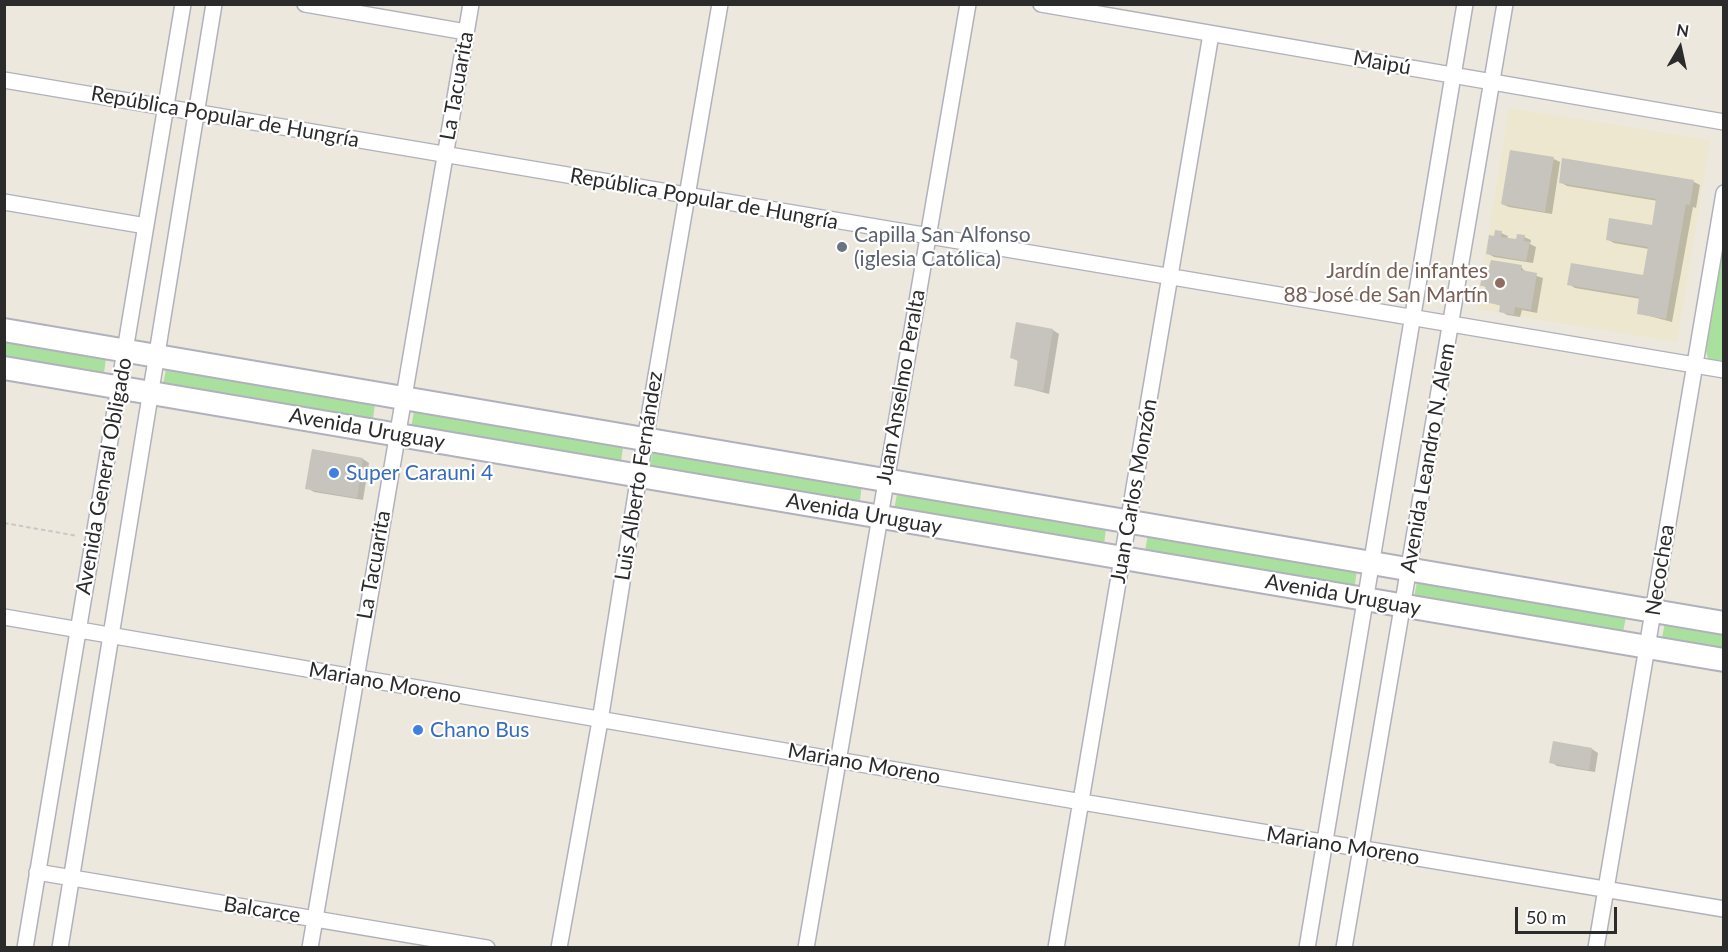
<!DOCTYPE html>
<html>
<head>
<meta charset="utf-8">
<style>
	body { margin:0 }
	#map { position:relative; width:1728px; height:952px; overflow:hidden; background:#ece8dd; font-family:Lato,sans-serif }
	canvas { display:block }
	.frame { position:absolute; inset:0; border:6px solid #2b2b2b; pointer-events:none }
	.north { position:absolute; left:1650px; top:18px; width:60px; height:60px; -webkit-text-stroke:4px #fff; paint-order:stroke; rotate:9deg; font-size:16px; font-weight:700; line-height:24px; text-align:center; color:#2b2b2b }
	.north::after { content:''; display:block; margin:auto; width:21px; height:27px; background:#2b2b2b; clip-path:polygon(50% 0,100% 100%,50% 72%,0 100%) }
	.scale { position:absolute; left:1515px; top:907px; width:102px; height:27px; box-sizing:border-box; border:3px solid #2b2b2b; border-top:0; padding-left:8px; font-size:18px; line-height:21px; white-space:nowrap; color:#2b2b2b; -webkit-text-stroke:4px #fff; paint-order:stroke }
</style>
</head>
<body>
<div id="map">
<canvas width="1728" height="952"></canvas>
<div class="frame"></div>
<div class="north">N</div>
<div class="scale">50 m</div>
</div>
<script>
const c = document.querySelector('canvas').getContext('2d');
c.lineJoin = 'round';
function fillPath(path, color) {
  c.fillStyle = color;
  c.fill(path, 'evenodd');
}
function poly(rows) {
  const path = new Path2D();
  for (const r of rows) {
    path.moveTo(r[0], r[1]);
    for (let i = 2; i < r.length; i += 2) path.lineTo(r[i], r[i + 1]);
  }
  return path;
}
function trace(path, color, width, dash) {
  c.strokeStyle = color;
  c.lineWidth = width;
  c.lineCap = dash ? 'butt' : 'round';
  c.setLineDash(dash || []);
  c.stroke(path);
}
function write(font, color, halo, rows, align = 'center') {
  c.font = font + ' Lato,sans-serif';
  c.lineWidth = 4.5;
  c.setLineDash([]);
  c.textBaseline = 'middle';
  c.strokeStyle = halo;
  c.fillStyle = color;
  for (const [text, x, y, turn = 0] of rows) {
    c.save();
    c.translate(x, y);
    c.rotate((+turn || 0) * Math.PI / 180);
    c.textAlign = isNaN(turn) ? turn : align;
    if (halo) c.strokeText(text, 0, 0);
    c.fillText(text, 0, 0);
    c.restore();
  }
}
fillPath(poly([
	[1509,108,1710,140,1677,342,1476,309]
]), '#ece7ce');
fillPath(poly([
	[1723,248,1723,363,1708,359,1706,351],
	[4,336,106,358,104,373,100,375,5,359],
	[166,369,375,404,373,419,370,421,163,385],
	[418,408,620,442,623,447,621,462,411,428,414,411],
	[653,450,862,485,860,500,856,502,650,466],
	[902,490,1103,524,1106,529,1104,544,894,510,897,494],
	[1148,534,1357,570,1355,584,1351,586,1145,551],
	[1417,581,1626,617,1623,632,1414,598],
	[1665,622,1723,627,1723,651,1662,638]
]), '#aae09d');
fillPath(poly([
	[1554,159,1560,162,1552,214,1509,207,1502,204],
	[1564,160,1694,182,1700,185,1696,208,1693,207,1672,322,1638,313,1641,299,1575,288,1569,284,1645,277,1649,249,1614,243,1607,239,1653,227,1658,201,1567,186,1560,182],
	[1501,233,1508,236,1507,239,1517,241,1524,237,1531,240,1530,244,1536,247,1533,263,1494,257,1487,253,1495,237],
	[1521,267,1527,273,1543,278,1537,313,1522,310,1520,317,1507,315,1501,311,1502,306,1485,301,1487,288,1482,285],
	[1017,324,1053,330,1059,334,1049,394,1015,385,1018,361,1012,358],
	[313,451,363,459,369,463,363,500,314,492,307,488],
	[1592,749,1598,753,1595,772,1557,766,1551,762]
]), '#0003');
fillPath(poly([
	[1510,150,1554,157,1545,212,1501,204],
	[1562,158,1694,180,1690,205,1686,204,1666,319,1637,314,1639,297,1567,285,1571,263,1643,275,1648,247,1606,240,1609,218,1652,225,1656,199,1559,183],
	[1495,230,1502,231,1501,237,1516,239,1517,234,1525,235,1524,241,1530,242,1526,261,1486,254,1489,235,1494,236],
	[1491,260,1522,265,1521,270,1537,273,1531,310,1515,307,1514,315,1499,312,1500,305,1483,302,1486,286,1480,286,1484,267,1489,267],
	[1016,322,1053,329,1043,391,1014,386,1018,360,1010,358],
	[312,449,363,458,357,498,305,489],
	[1553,741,1592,748,1589,770,1549,763]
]), '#c7c4bd');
const street = poly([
	[305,4,466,32],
	[1041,4,1724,122],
	[4,80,1724,370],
	[4,202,146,226],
	[4,617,1082,802,1724,909],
	[37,872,487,948],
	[25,948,183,4],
	[60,948,214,4],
	[310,948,471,4],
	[559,948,600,721,639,475,720,4],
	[806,948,968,4],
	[1056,948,1211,34],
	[1307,948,1465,4],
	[1344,948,1505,4],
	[1596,948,1724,193]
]);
const secondary = poly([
	[4,330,1724,623],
	[4,368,1724,660]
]);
trace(street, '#b1b1bd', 18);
trace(secondary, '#b1b1bd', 26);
trace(poly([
	[4,523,78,536]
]), '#c8c8c8', 2, [4.5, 3]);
trace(street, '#fff', 15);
trace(secondary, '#fff', 22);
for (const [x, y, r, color] of [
	[842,247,6,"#6b7280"],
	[1500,283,6,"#8d6e63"],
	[334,473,6,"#3f7fe0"],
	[418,730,6,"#3f7fe0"]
]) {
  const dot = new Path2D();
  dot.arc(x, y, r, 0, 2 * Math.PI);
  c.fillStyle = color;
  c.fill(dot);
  trace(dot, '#fff', 2);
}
write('21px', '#2b2b2b', '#fff', [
	["Maipú",1382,63,10],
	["La Tacuarita",457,86,-80],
	["República Popular de Hungría",225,117,10],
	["República Popular de Hungría",704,199,10],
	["Juan Anselmo Peralta",901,387,-80],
	["Avenida Uruguay",367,429,10],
	["Avenida Leandro N. Alem",1428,458,-80],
	["Avenida General Obligado",104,476,-80],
	["Luis Alberto Fernández",639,476,-81],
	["Juan Carlos Monzón",1134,491,-80],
	["Avenida Uruguay",864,514,10],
	["La Tacuarita",374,565,-80],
	["Necochea",1660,570,-81],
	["Avenida Uruguay",1343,595,10],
	["Mariano Moreno",385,683,10],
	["Mariano Moreno",864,764,10],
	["Mariano Moreno",1343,846,9],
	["Balcarce",262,910,9]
]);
write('21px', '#5b616d', '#fff', [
	["Capilla San Alfonso",854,235],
	["(iglesia Católica)",854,259]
], 'left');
write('21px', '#785e54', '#fff', [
	["Jardín de infantes",1488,271],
	["88 José de San Martín",1488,295]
], 'right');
write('21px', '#366cbe', '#fff', [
	["Super Carauni 4",346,473],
	["Chano Bus",430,730]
], 'left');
</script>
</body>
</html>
